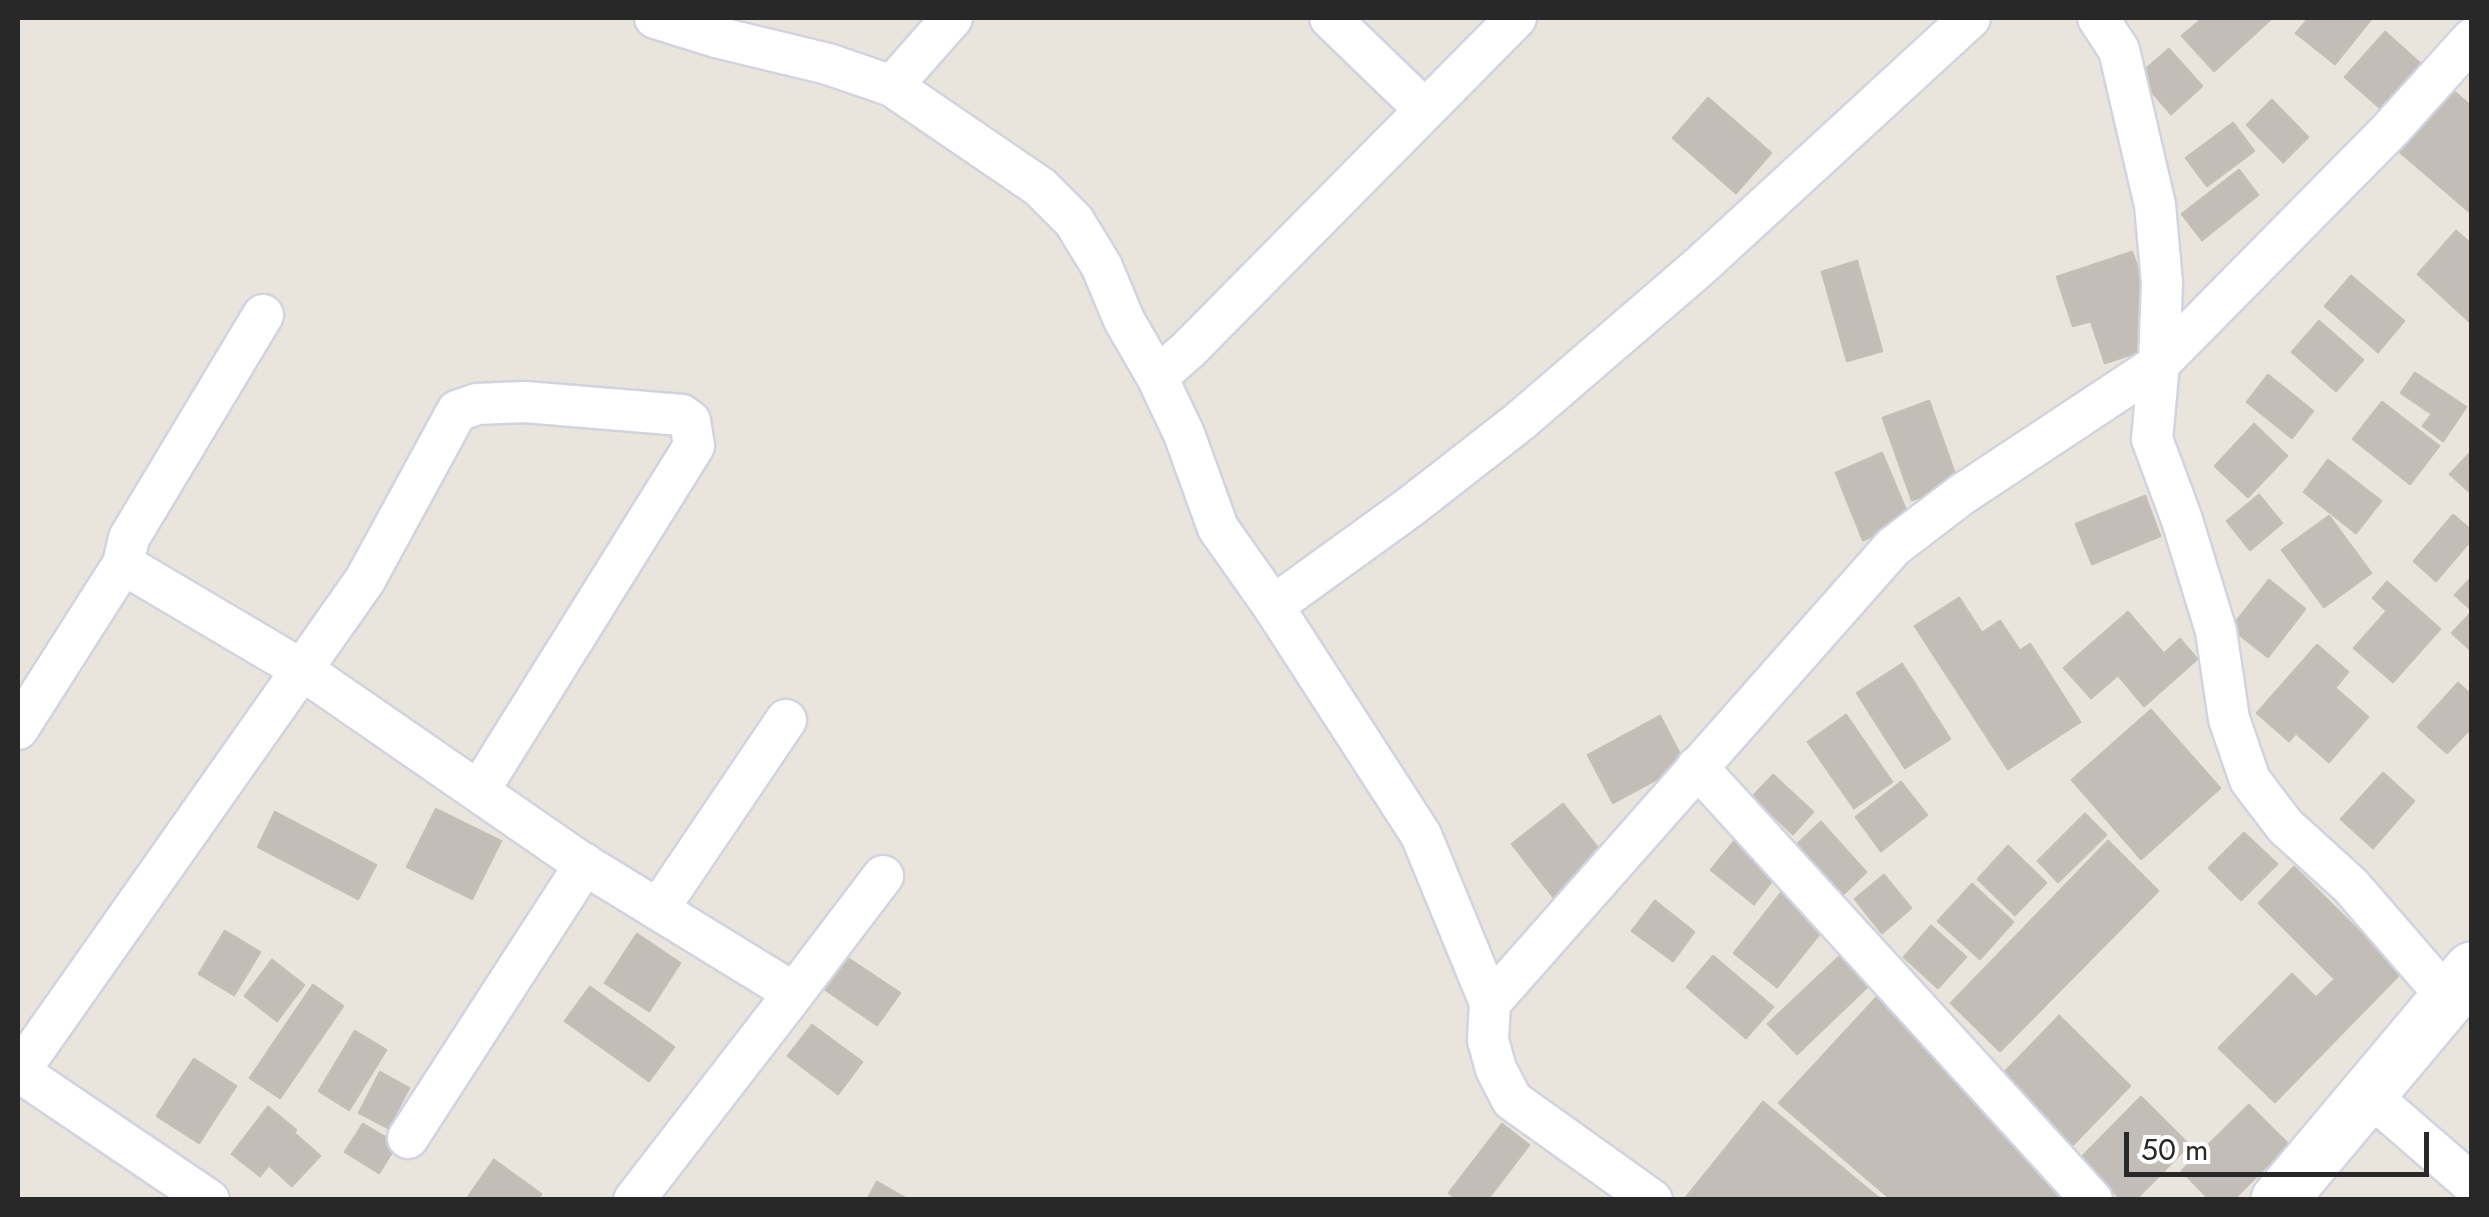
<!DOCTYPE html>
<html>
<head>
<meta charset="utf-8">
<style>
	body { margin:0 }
	#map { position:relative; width:2489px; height:1217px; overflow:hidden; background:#e9e4dc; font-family:Jost,sans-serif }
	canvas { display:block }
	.frame { position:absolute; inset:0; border:20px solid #282828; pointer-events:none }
	.scale { position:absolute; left:2124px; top:1132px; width:305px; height:45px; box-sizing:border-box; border:5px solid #282828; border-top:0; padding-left:12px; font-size:30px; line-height:35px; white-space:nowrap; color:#282828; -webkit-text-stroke:8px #fff; paint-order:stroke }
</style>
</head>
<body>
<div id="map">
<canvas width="2489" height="1217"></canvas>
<div class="frame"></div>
<div class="scale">50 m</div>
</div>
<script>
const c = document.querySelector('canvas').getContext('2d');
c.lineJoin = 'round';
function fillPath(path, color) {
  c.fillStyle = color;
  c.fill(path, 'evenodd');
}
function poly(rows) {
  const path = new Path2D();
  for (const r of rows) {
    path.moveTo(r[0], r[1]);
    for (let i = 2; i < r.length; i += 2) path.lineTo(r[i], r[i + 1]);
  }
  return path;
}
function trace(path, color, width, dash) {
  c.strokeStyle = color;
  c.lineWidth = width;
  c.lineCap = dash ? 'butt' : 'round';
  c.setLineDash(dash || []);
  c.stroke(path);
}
const building = poly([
	[2203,18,2272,18,2214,71,2182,36,2203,18],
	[2309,18,2372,18,2335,64,2296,33,2309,18],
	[2385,32,2425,68,2386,113,2345,77,2385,32],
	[2169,49,2202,86,2171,114,2138,76,2169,49],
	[2452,90,2472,107,2472,214,2399,151,2452,90],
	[1708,98,1771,153,1736,193,1673,138,1708,98],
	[2272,100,2308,137,2283,162,2247,125,2272,100],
	[2233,123,2254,151,2207,186,2186,158,2233,123],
	[2239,170,2258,195,2202,240,2182,214,2239,170],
	[2456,231,2472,245,2469,321,2418,274,2456,231],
	[2132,252,2149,301,2156,346,2105,363,2091,321,2073,326,2057,277,2132,252],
	[1857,261,1882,351,1847,361,1822,272,1857,261],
	[2351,276,2404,321,2378,352,2325,306,2351,276],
	[2319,321,2363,360,2336,391,2292,352,2319,321],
	[2415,373,2466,407,2443,441,2423,426,2432,414,2401,393,2415,373],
	[2268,375,2313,411,2292,438,2247,402,2268,375],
	[1929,401,1958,483,1912,500,1883,418,1929,401],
	[2382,402,2439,446,2410,484,2353,439,2382,402],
	[2254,424,2287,456,2248,497,2215,466,2254,424],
	[2472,451,2472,494,2450,474,2472,451],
	[1882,453,1910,520,1863,540,1836,473,1882,453],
	[2328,460,2381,501,2356,533,2304,492,2328,460],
	[2259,495,2282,523,2250,550,2227,521,2259,495],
	[2145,496,2160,536,2092,564,2076,524,2145,496],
	[2453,515,2472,531,2472,539,2436,581,2414,561,2453,515],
	[2329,516,2371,573,2324,607,2282,550,2329,516],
	[2472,577,2472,610,2455,595,2472,577],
	[2269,580,2305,609,2268,657,2231,628,2269,580],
	[2387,582,2440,629,2393,682,2354,648,2387,611,2373,598,2387,582],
	[1959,598,1982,633,2000,621,2020,651,2030,644,2080,722,2008,769,1915,626,1959,598],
	[2128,612,2164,654,2180,639,2197,659,2144,706,2118,675,2091,698,2064,668,2128,612],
	[2472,612,2472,651,2452,633,2472,612],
	[2317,645,2348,672,2335,688,2368,717,2329,762,2296,733,2289,741,2257,713,2317,645],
	[1902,664,1950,739,1905,768,1857,693,1902,664],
	[2458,683,2472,696,2472,727,2447,753,2418,727,2458,683],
	[2151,710,2220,788,2141,859,2072,780,2151,710],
	[1846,715,1892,782,1854,808,1808,742,1846,715],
	[1660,716,1685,764,1613,803,1588,755,1660,716],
	[2383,773,2414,801,2373,848,2341,819,2383,773],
	[1773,775,1813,812,1793,834,1753,796,1773,775],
	[1901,782,1927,815,1881,851,1856,817,1901,782],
	[1563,804,1609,862,1558,903,1512,844,1563,804],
	[436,809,501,841,472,899,407,867,436,809],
	[275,812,376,865,358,899,258,847,275,812],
	[2085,814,2106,835,2058,882,2038,861,2085,814],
	[1821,822,1866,872,1835,902,1790,851,1821,822],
	[2244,833,2277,864,2241,900,2209,868,2244,833],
	[1736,839,1778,873,1754,904,1711,870,1736,839],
	[2108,841,2158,891,2000,1051,1951,1003,2108,841],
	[2008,846,2046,883,2015,915,1978,879,2008,846],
	[2294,867,2401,973,2275,1102,2219,1048,2292,974,2316,998,2335,979,2259,903,2294,867],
	[1884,875,1911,908,1882,933,1855,899,1884,875],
	[1972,884,2013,922,1980,959,1938,921,1972,884],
	[1781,893,1825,927,1777,987,1734,953,1781,893],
	[1655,901,1694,932,1673,961,1632,931,1655,901],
	[1931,926,1966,957,1938,988,1904,957,1931,926],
	[225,931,260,952,234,995,199,974,225,931],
	[637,934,680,963,649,1011,605,983,637,934],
	[1713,956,1773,1007,1746,1038,1687,987,1713,956],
	[1839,957,1867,987,1797,1054,1768,1024,1839,957],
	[849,959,900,993,877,1025,826,990,849,959],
	[272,960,304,985,277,1021,245,996,272,960],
	[313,985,343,1006,280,1098,250,1078,313,985],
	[1887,986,2067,1200,1892,1200,1779,1103,1887,986],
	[590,987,674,1047,649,1081,565,1021,590,987],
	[2059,1016,2130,1086,2066,1152,1995,1082,2059,1016],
	[812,1025,862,1062,838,1094,788,1056,812,1025],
	[355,1031,386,1050,349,1110,319,1091,355,1031],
	[194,1059,236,1086,199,1143,157,1116,194,1059],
	[380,1072,409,1088,388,1128,359,1113,380,1072],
	[2141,1097,2189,1145,2135,1200,2122,1200,2080,1159,2141,1097],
	[1763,1102,1881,1200,1684,1200,1763,1102],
	[2249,1105,2288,1144,2233,1200,2210,1200,2182,1171,2249,1105],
	[268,1107,296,1130,294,1133,320,1156,292,1186,269,1165,260,1176,232,1154,268,1107],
	[363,1124,397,1144,379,1173,345,1152,363,1124],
	[1502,1124,1529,1145,1487,1200,1458,1200,1449,1193,1502,1124],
	[494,1160,541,1194,537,1200,466,1200,494,1160],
	[877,1182,907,1199,906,1200,867,1200,877,1182]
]);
fillPath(building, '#c2beb7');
trace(building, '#c4bfb6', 2.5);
const minor = poly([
	[655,18,716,37,828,64,892,86,1040,187,1074,221,1102,267,1124,320,1157,377,1184,434,1218,528,1273,606,1421,835,1490,1003,1488,1040,1496,1069,1512,1100,1652,1200],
	[1330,18,1424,109],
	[2098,18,2119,50,2155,205,2162,283,2159,364,2152,439,2182,520,2216,631,2229,719,2250,780,2285,826,2351,886,2447,997],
	[892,86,952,18],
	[1157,377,1188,350,1516,18],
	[123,564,304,671,579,861,794,993,634,1200],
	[1273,606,1410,507,1519,422,1699,267,1970,18],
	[18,729,123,564,129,538,263,315],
	[1697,767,2092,1200],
	[659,908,786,720],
	[794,993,883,876],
	[1490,1003,1893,547,1961,495,2159,364,2390,130,2472,39],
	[18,1071,209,1200],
	[18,1073,365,580,457,411,477,404,525,402,682,415,690,421,694,446,480,789],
	[2367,1093,2472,1184],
	[408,1138,585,864]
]);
const secondary = poly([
	[2279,1200,2472,970]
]);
trace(minor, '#d1d3e0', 45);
trace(secondary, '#d1d3e0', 60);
trace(minor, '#fff', 40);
trace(secondary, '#fff', 55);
</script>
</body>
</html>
